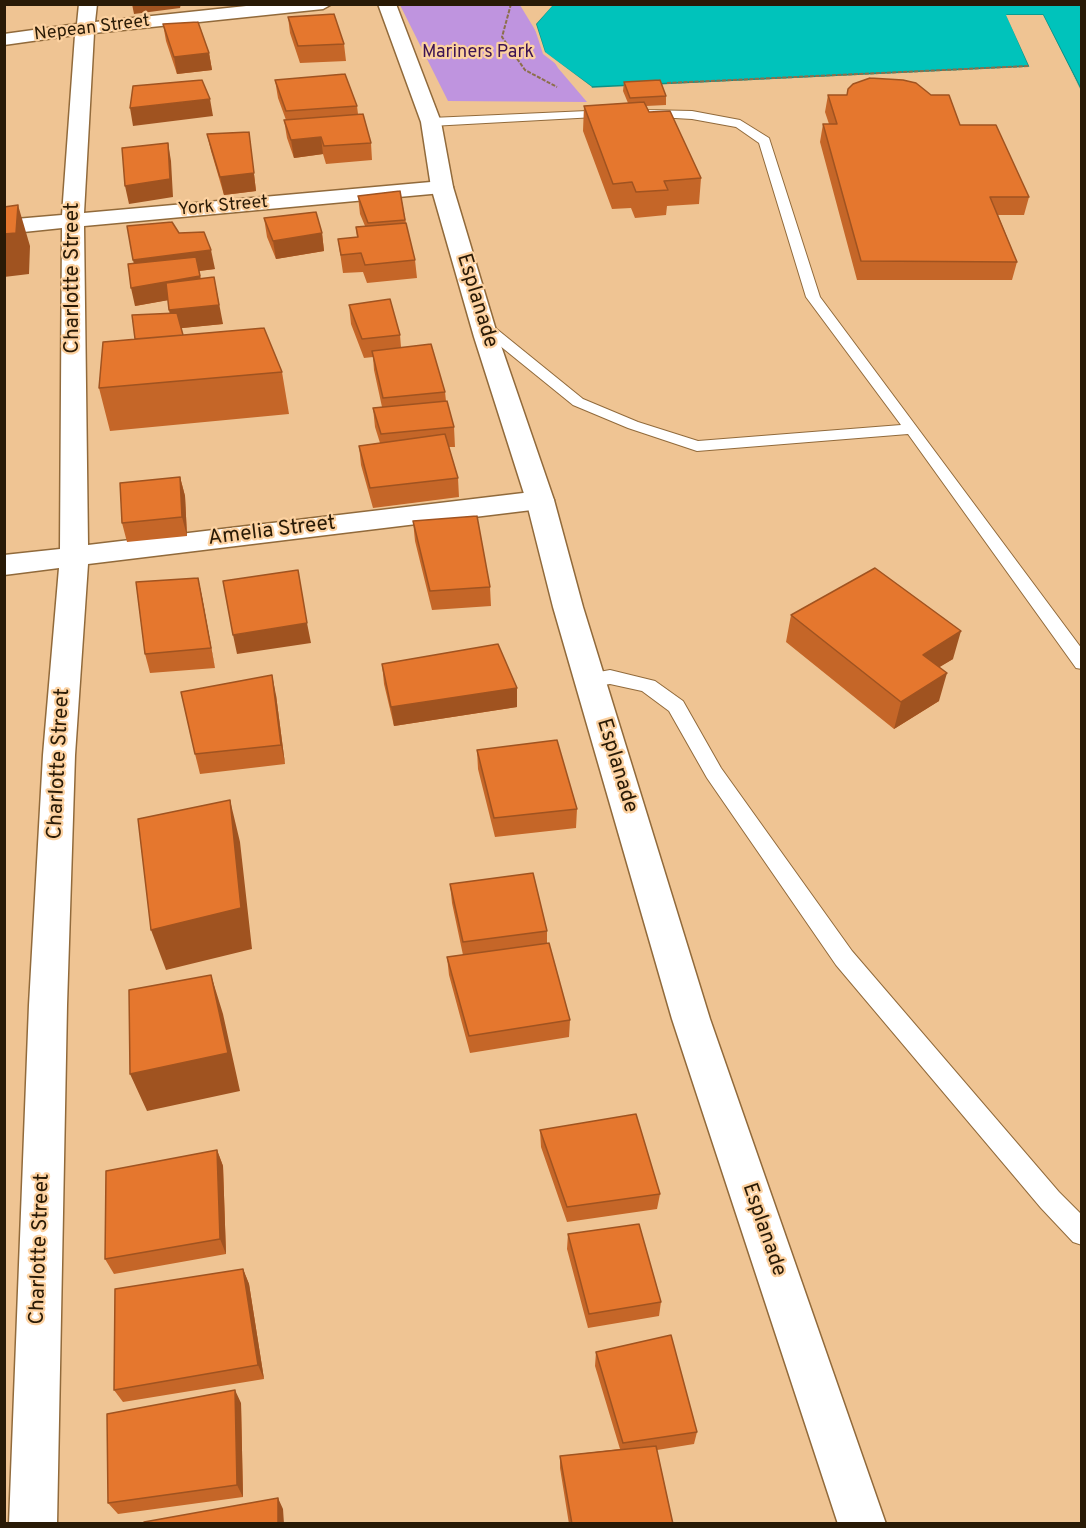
<!DOCTYPE html>
<html>
<head>
<meta charset="utf-8">
<style>
	body { margin:0 }
	#map { position:relative; width:1086px; height:1528px; overflow:hidden; background:#efc493; font-family:Overpass,sans-serif }
	canvas { display:block }
	.frame { position:absolute; inset:0; border:6px solid #291a06; pointer-events:none }
</style>
</head>
<body>
<div id="map">
<canvas width="1086" height="1528"></canvas>
<div class="frame"></div>
</div>
<script>
const c = document.querySelector('canvas').getContext('2d');
c.lineJoin = 'round';
function fillPath(path, color) {
  c.fillStyle = color;
  c.fill(path, 'evenodd');
}
function poly(rows) {
  const path = new Path2D();
  for (const r of rows) {
    path.moveTo(r[0], r[1]);
    for (let i = 2; i < r.length; i += 2) path.lineTo(r[i], r[i + 1]);
  }
  return path;
}
function trace(path, color, width, dash) {
  c.strokeStyle = color;
  c.lineWidth = width;
  c.lineCap = dash ? 'butt' : 'round';
  c.setLineDash(dash || []);
  c.stroke(path);
}
function write(font, color, halo, rows, align = 'center') {
  c.font = font + ' Overpass,sans-serif';
  c.lineWidth = 4.5;
  c.setLineDash([]);
  c.textBaseline = 'middle';
  c.strokeStyle = halo;
  c.fillStyle = color;
  for (const [text, x, y, turn = 0] of rows) {
    c.save();
    c.translate(x, y);
    c.rotate((+turn || 0) * Math.PI / 180);
    c.textAlign = isNaN(turn) ? turn : align;
    if (halo) c.strokeText(text, 0, 0);
    c.fillText(text, 0, 0);
    c.restore();
  }
}
fillPath(poly([
	[400,5,520,5,558,68,587,102,448,101]
]), '#bf94df');
const water = poly([
	[553,4,1081,5,1081,89,1043,15,1007,15,1029,66,592,87,545,53,536,24,553,4]
]);
fillPath(water, '#00c3bb');
trace(water, '#0c9085', 1.5);
fillPath(poly([
	[549,4,553,5,536,24,545,52,592,87,590,90,543,54,533,23],
	[1006,15,1043,15,1082,92,1041,18,1011,18,1032,65,1030,68]
]), '#efc493');
const service = poly([
	[610,110,614,112,614,116,431,126,425,122,431,118,610,110],
	[645,110,692,111,740,120,769,138,820,297,1082,649,1082,669,1076,668,908,434,697,451,628,428,573,405,478,328,476,325,478,322,488,322,583,399,638,422,698,441,901,425,806,297,759,143,736,127,692,119,641,116,641,112,645,110],
	[610,670,655,681,683,701,721,768,852,951,1059,1192,1082,1215,1082,1245,1073,1242,1041,1208,836,965,707,778,669,711,642,691,610,684,590,687,583,685,581,680,583,675,610,670]
]);
const minor = poly([
	[79,4,97,4,95,22,265,4,332,4,323,9,94,33,84,213,442,181,450,182,453,187,450,192,442,193,84,226,88,545,540,491,550,494,554,500,550,506,540,509,88,564,75,755,67,1005,57,1524,9,1524,29,1005,43,755,59,568,4,575,4,555,60,549,62,228,4,234,4,220,62,215,75,35,4,45,4,34,77,24,79,4]
]);
const tertiary = poly([
	[378,4,396,4,441,122,453,187,498,337,554,500,583,607,710,1019,886,1524,838,1524,672,1019,553,607,526,500,474,337,431,187,421,122,378,4]
]);
trace(service, '#916a3b', 2);
trace(minor, '#916a3b', 3);
trace(tertiary, '#916a3b', 3);
trace(poly([
	[511,4,502,37,525,70,557,87],
	[667,83,1029,66]
]), '#8c6f4c', 2, [4, 1.5]);
fillPath(service, '#fff');
fillPath(minor, '#fff');
fillPath(tertiary, '#fff');
fillPath(poly([
	[288,17,344,44,346,61,300,63,290,33],
	[163,24,209,53,212,70,177,74,166,41],
	[275,80,357,106,358,114,371,143,372,160,326,164,323,154,294,158,287,138,284,120,286,120,278,98],
	[624,82,666,96,666,105,646,106,649,112,701,178,699,204,667,206,666,215,635,218,631,208,612,209,583,131,584,106,628,103,623,91],
	[828,95,960,125,1029,197,1024,215,998,215,1017,262,1012,280,857,280,820,142,823,124,829,124,825,112],
	[249,132,256,191,224,195,211,151,207,134],
	[400,191,406,223,415,260,417,278,367,283,363,272,343,273,338,239,357,238,356,227,365,226,360,214,358,196],
	[264,218,322,233,324,251,276,259,267,237],
	[179,233,215,269,199,271,201,279,223,324,181,328,183,335,282,372,289,414,110,431,99,388,135,339,170,313,168,300,135,306,134,263],
	[349,305,400,335,401,347,445,392,446,401,454,427,455,447,449,447,458,478,459,497,373,508,361,465,359,446,380,443,375,427,373,408,382,407,374,370,373,357,364,358,351,324],
	[180,477,185,496,187,536,127,542,122,523],
	[413,521,490,587,491,606,432,610,415,541],
	[198,578,202,597,215,668,150,673,145,654],
	[791,615,953,659,939,667,939,701,894,729,786,642],
	[382,664,517,688,517,707,394,726,384,684],
	[276,695,285,764,200,774,195,754],
	[477,750,577,809,576,828,495,837,478,769],
	[450,884,547,931,547,943,570,1020,569,1037,470,1053,449,975,447,957,463,955,452,903],
	[540,1130,660,1194,657,1209,567,1222,541,1147],
	[217,1150,223,1166,226,1254,114,1274,105,1259],
	[568,1234,661,1302,659,1316,588,1328,567,1249],
	[243,1269,249,1284,264,1379,123,1402,114,1390],
	[596,1352,697,1432,694,1444,657,1450,673,1524,569,1524,560,1468,560,1456,620,1449,595,1366],
	[241,1403,243,1497,118,1514,108,1503]
]), '#c56628');
fillPath(poly([
	[132,4,181,4,180,8,134,14],
	[209,53,212,70,177,74,174,57],
	[210,99,213,116,133,126,130,108],
	[249,132,256,191,224,195,220,177],
	[321,137,323,154,294,158,291,140],
	[168,143,171,161,173,197,129,204,125,186],
	[18,205,30,246,29,274,4,277,4,234],
	[322,233,324,251,276,259,273,241],
	[211,250,215,269,199,271,203,294,135,306,131,288,137,278,133,260],
	[214,277,223,324,173,329,169,310],
	[180,477,185,496,187,536,182,517],
	[198,578,202,597,215,668,211,648],
	[307,623,311,643,237,654,233,635],
	[961,631,953,659,915,682,923,655],
	[947,673,939,701,894,729,901,702],
	[272,675,276,695,285,764,281,745],
	[517,688,517,707,394,726,391,707],
	[230,800,240,842,252,949,166,970,151,930],
	[211,975,223,1014,240,1091,147,1111,130,1074],
	[217,1150,223,1166,226,1254,220,1239],
	[243,1269,249,1284,264,1379,258,1365],
	[235,1390,241,1403,243,1497,237,1485],
	[278,1498,283,1509,284,1524,278,1524]
]), '#a05320');
const building = poly([
	[334,14,344,44,298,46,288,17,334,14],
	[198,22,209,53,174,57,163,24,198,22],
	[345,74,357,106,286,111,275,80,345,74],
	[870,78,903,80,916,83,931,95,949,95,960,125,996,125,1029,197,990,197,1017,262,861,261,823,124,837,124,828,95,847,95,848,89,853,84,870,78],
	[202,80,210,99,130,108,133,86,202,80],
	[660,80,666,96,630,98,624,82,660,80],
	[644,102,649,112,670,111,701,178,664,181,668,190,636,192,632,182,613,184,584,106,644,102],
	[363,114,371,143,324,146,321,137,291,140,284,120,363,114],
	[249,132,254,173,220,177,207,134,249,132],
	[168,143,170,179,125,186,122,148,168,143],
	[400,191,405,220,368,223,358,196,400,191],
	[18,205,16,233,4,234,4,207,18,205],
	[316,212,322,233,273,241,264,218,316,212],
	[172,222,179,233,204,232,211,250,133,260,127,226,172,222],
	[406,223,415,260,365,265,361,253,341,255,338,239,358,237,356,227,406,223],
	[196,257,200,276,131,288,128,264,196,257],
	[214,277,219,305,169,310,166,283,214,277],
	[390,299,400,335,362,339,349,305,390,299],
	[177,313,183,335,135,339,132,315,177,313],
	[264,328,282,372,99,388,103,342,264,328],
	[431,344,445,392,383,398,372,351,431,344],
	[447,401,454,427,381,434,373,408,447,401],
	[445,434,458,478,370,488,359,446,445,434],
	[180,477,182,517,122,523,120,483,180,477],
	[477,516,490,587,430,591,413,521,477,516],
	[875,568,961,631,923,655,947,673,901,702,791,615,875,568],
	[298,570,307,623,233,635,223,581,298,570],
	[198,578,211,648,145,654,136,582,198,578],
	[498,644,517,688,391,707,382,664,498,644],
	[272,675,281,745,195,754,181,692,272,675],
	[557,740,577,809,494,818,477,750,557,740],
	[230,800,241,908,151,930,138,819,230,800],
	[533,873,547,931,463,942,450,884,533,873],
	[549,943,570,1020,469,1036,447,957,549,943],
	[211,975,228,1053,130,1074,129,990,211,975],
	[636,1114,660,1194,567,1207,540,1130,636,1114],
	[217,1150,220,1239,105,1259,106,1171,217,1150],
	[639,1224,661,1302,589,1314,568,1234,639,1224],
	[243,1269,258,1365,114,1390,115,1289,243,1269],
	[671,1335,697,1432,623,1443,596,1352,671,1335],
	[235,1390,237,1485,108,1503,107,1414,235,1390],
	[656,1446,673,1524,572,1524,560,1456,656,1446],
	[278,1498,278,1524,144,1524,144,1522,278,1498]
]);
fillPath(building, '#e5772e');
trace(building, '#a05320', 1.5);
write('18px', '#291a06', '#fcd1a0', [
	["Nepean Street",92,29,-7],
	["York Street",223,207,-5]
]);
write('18px', '#3c1353', '#fcd1a0', [
	["Mariners Park",478,53]
]);
write('21px', '#291a06', '#fcd1a0', [
	["Charlotte Street",74,278,-90],
	["Esplanade",476,301,73],
	["Amelia Street",272,532,-7],
	["Charlotte Street",60,764,-87],
	["Esplanade",616,766,73],
	["Esplanade",763,1230,71],
	["Charlotte Street",41,1249,-88]
]);
</script>
</body>
</html>
